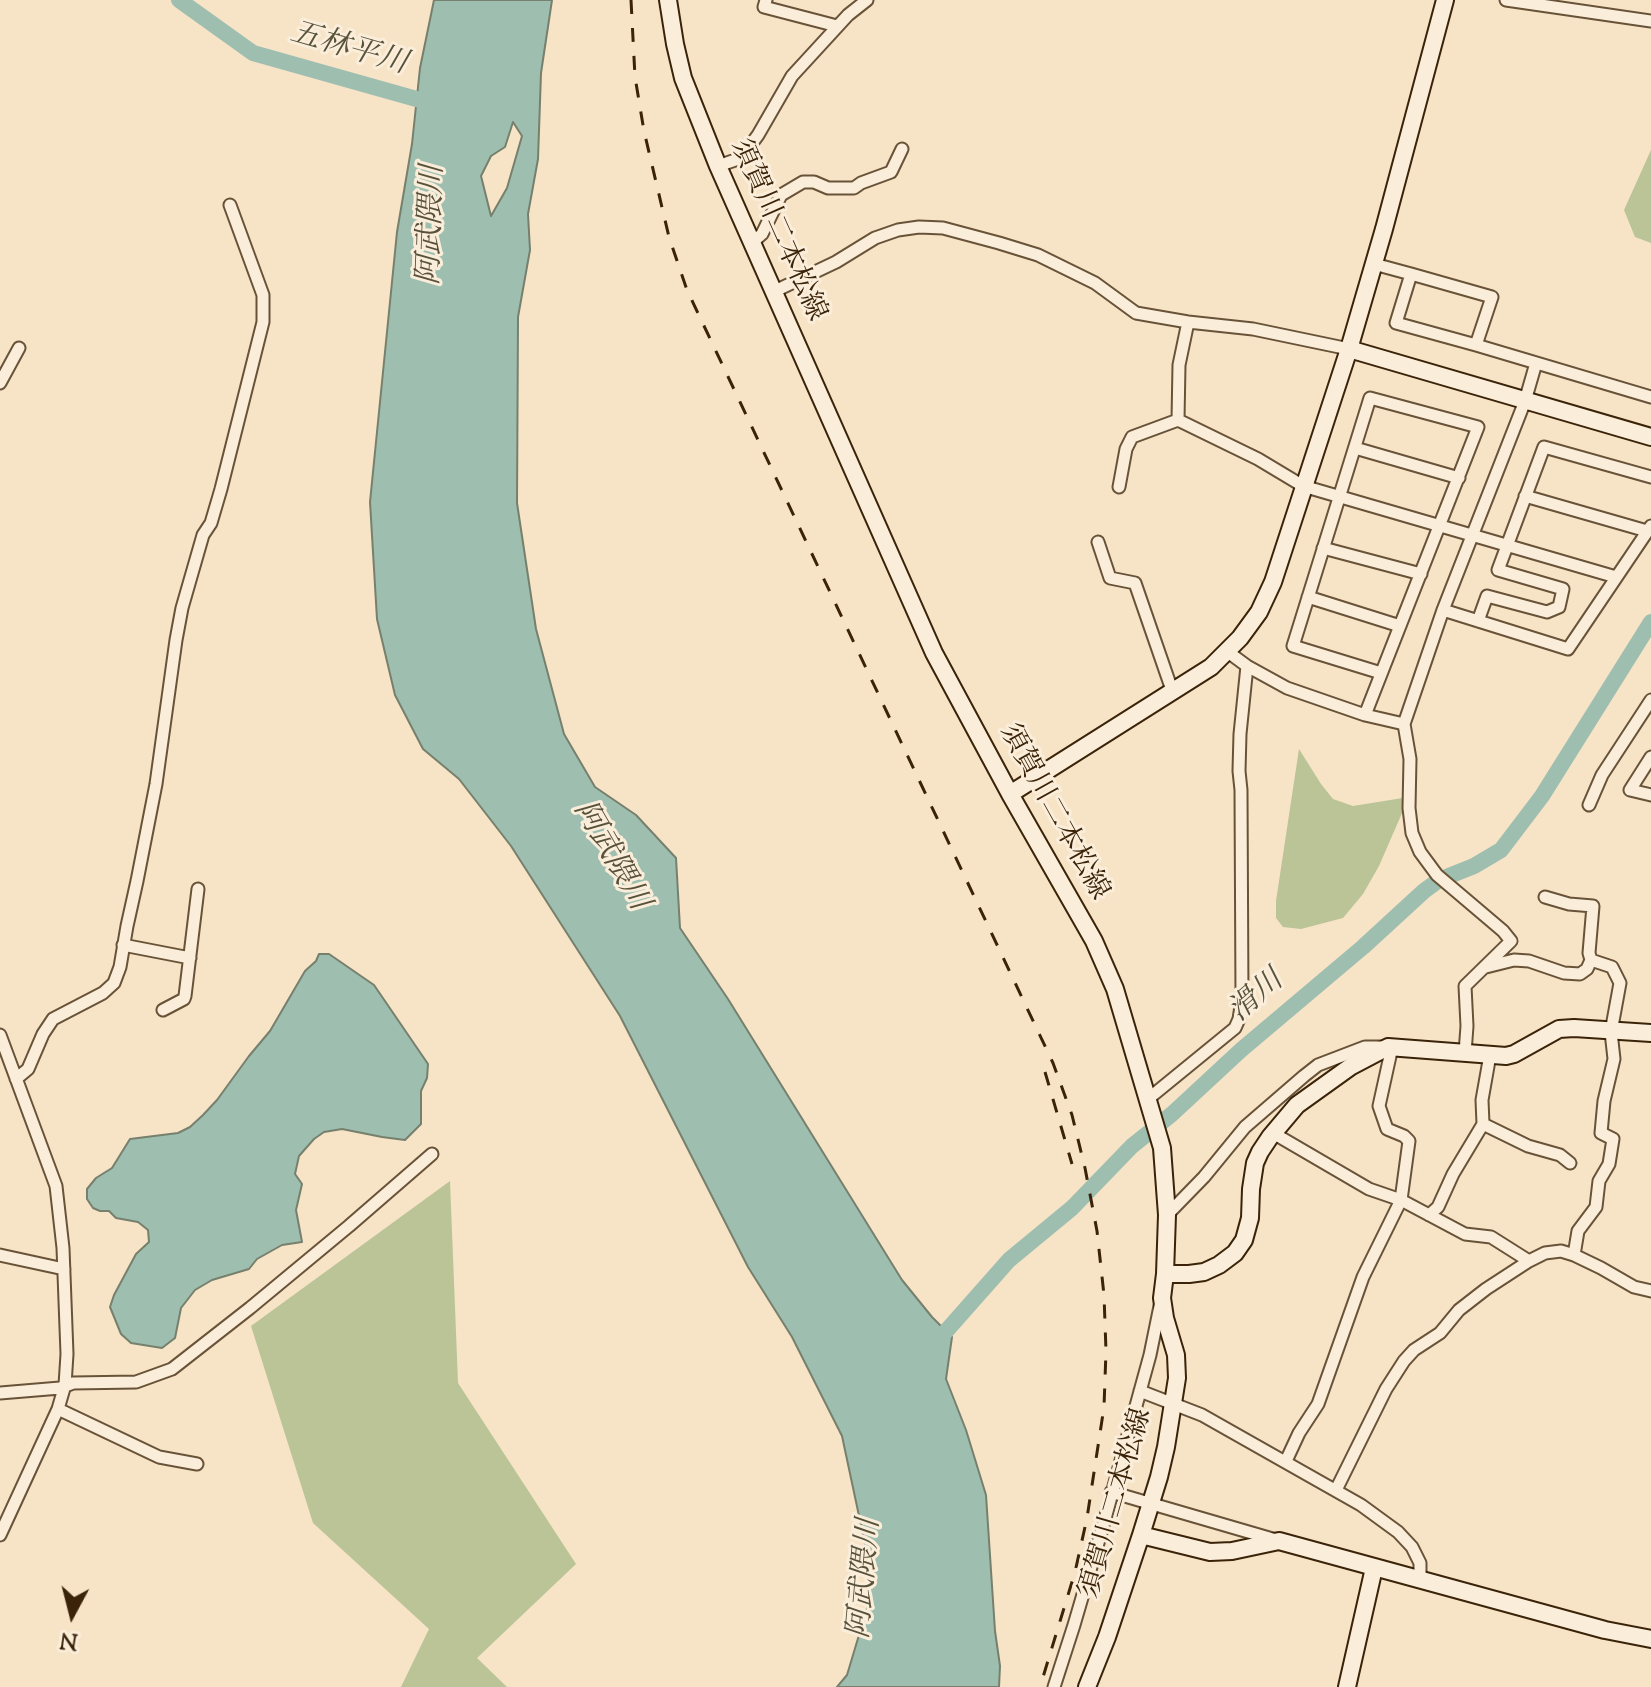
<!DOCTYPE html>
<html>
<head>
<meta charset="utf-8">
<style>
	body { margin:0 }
	#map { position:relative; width:1651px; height:1687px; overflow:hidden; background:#f7e3c6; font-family:"Sorts Mill Goudy",serif }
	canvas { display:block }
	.north { position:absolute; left:32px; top:1575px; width:80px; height:80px; -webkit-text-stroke:6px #faedda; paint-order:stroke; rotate:187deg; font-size:22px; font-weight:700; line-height:32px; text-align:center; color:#3a2308 }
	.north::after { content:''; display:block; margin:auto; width:28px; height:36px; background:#3a2308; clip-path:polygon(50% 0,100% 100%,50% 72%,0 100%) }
</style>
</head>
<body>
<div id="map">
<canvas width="1651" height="1687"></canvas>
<div class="north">N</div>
</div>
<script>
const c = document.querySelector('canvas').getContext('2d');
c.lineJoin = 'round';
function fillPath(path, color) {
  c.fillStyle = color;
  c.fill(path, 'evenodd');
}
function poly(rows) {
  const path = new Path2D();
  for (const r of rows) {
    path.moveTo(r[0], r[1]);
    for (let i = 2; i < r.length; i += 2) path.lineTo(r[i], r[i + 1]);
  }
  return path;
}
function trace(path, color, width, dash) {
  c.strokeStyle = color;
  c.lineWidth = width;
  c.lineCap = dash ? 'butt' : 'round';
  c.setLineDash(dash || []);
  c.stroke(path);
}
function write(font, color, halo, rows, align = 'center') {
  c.font = font + ' "Sorts Mill Goudy","Noto Serif JP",serif';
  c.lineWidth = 6;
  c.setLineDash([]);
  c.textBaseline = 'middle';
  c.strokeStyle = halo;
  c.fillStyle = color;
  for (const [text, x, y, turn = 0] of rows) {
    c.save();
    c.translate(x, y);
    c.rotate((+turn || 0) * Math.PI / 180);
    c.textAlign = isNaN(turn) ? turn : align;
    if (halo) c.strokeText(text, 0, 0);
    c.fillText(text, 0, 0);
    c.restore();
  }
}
fillPath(poly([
	[1651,150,1651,243,1635,237,1624,210],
	[1299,749,1321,784,1333,799,1353,806,1409,797,1379,866,1363,894,1343,918,1301,929,1283,927,1276,918,1276,901],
	[450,1181,458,1383,576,1564,477,1658,507,1687,401,1687,429,1629,313,1523,251,1326]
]), '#bac497');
const water = poly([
	[434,0,552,0,541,73,538,159,528,214,530,250,518,317,517,503,536,629,564,734,595,787,636,815,676,858,680,928,728,999,902,1280,932,1317,952,1337,946,1379,966,1430,986,1495,995,1631,1000,1666,999,1687,837,1687,847,1675,871,1595,865,1544,842,1436,792,1337,748,1267,620,1016,511,846,459,779,423,749,395,695,377,619,370,502,397,232,412,144,420,68,434,0],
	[513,122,522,136,507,188,491,216,481,176,491,156,505,147,513,122],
	[319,954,329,954,374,985,428,1064,427,1078,421,1091,421,1124,405,1140,382,1137,342,1129,324,1132,314,1139,299,1156,295,1174,302,1184,296,1210,302,1242,282,1245,257,1259,249,1269,212,1280,195,1290,181,1308,175,1338,162,1348,131,1343,121,1334,110,1307,114,1295,136,1254,149,1242,148,1230,138,1222,116,1218,109,1211,100,1211,93,1208,87,1199,87,1189,96,1178,112,1168,130,1139,178,1133,190,1127,203,1115,217,1100,249,1056,270,1031,305,971,316,961,319,954]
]);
fillPath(water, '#9ebeb0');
trace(water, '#76806d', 2);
trace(poly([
	[179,0,253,53,420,100,436,108],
	[933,1346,1009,1260,1072,1208,1132,1146,1172,1114,1241,1050,1363,947,1424,891,1439,880,1474,866,1501,850,1542,796,1651,622]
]), '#9ebeb0', 16);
const street = poly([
	[766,0,764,7,837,26],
	[1506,0,1651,21],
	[718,166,741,158,758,135,792,76,848,15,867,0],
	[753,242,762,234,781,195,803,182,814,182,828,188,854,188,861,183,891,172,902,149],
	[1374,264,1411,274],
	[775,291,836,262,875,238,898,230,919,227,943,228,999,243,1038,255,1095,283,1136,313,1188,322,1253,329,1349,349],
	[1476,345,1492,297,1411,274,1396,323,1476,345,1651,397],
	[0,383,19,348],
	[1178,420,1258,459,1303,486,1616,577],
	[1355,448,1459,478],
	[1119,487,1126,449,1132,437,1178,420,1179,365,1188,322],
	[1525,496,1647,531],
	[1098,542,1110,578,1135,583,1173,693],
	[1323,548,1421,574],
	[1308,597,1400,626],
	[1443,610,1568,649,1651,526],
	[1478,621,1487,596,1547,612,1559,607,1563,589,1498,570,1544,447,1651,477],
	[1228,652,1247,666,1287,688,1365,715,1404,724,1443,610,1525,401,1536,363],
	[1365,715,1478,427,1370,398,1293,646,1381,673],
	[1404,724,1410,759,1409,808,1412,833,1420,852,1437,875,1503,931,1511,941,1465,986,1467,1026,1465,1053],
	[1651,757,1630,790,1651,795],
	[1589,805,1602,775,1651,700],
	[1545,897,1569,904,1593,906,1589,953,1591,960,1612,967,1620,983,1611,1032,1614,1059,1604,1101,1601,1133,1613,1139,1609,1164,1599,1181,1596,1207,1578,1231,1574,1255],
	[123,945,190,958],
	[1486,967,1514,960,1529,961,1564,973,1580,974,1587,969,1591,960],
	[163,1010,184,999,185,996,198,889],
	[0,1035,56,1186,63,1248,67,1354,65,1385,58,1409,0,1535],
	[16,1079,28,1069,43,1034,53,1019,103,993,114,983,120,967,127,926,137,881,156,784,176,640,182,608,203,535,211,523,221,489,263,322,263,295,230,205],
	[1148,1099,1235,1028,1239,1019,1242,1000,1241,790,1239,771,1240,734,1247,666],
	[1483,1124,1528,1146,1560,1155,1570,1163],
	[1273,1133,1369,1189,1401,1200,1465,1234,1491,1237,1529,1261,1545,1253,1561,1251,1574,1255,1601,1268,1634,1287,1651,1291],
	[1167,1215,1204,1177,1245,1127,1304,1076,1318,1065,1365,1047,1385,1047],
	[1429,1215,1438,1207,1453,1174,1483,1124,1482,1100,1490,1055],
	[0,1255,64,1269],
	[1140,1391,1202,1415,1361,1505,1398,1532,1412,1547,1420,1563,1420,1579],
	[0,1393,60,1388,73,1383,136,1382,172,1369,250,1308,349,1226,432,1154],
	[58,1409,159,1457,197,1464],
	[1286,1461,1299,1433,1318,1404,1363,1277,1401,1200,1409,1141,1404,1136,1387,1129,1379,1106,1392,1047],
	[1336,1490,1386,1389,1404,1361,1414,1350,1440,1333,1459,1310,1486,1289,1529,1261],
	[1111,1492,1276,1540],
	[1054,1687,1074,1625,1103,1526,1150,1355,1160,1306]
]);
const secondary = poly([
	[668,0,675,44,683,78,718,166,934,653,1010,794,1094,941,1115,989,1162,1148,1167,1215,1165,1274,1162,1298,1165,1318,1176,1355,1177,1378,1166,1447,1159,1477,1141,1535,1107,1637,1087,1687],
	[1349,349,1651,437],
	[1010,794,1211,667,1240,638,1259,612,1273,582,1349,349,1384,229,1445,0],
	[1165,1274,1189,1274,1204,1272,1219,1265,1235,1253,1244,1240,1250,1218,1251,1189,1255,1163,1260,1152,1270,1137,1297,1105,1350,1067,1388,1047,1506,1056,1514,1054,1559,1029,1574,1028,1651,1033],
	[1141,1535,1210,1552,1232,1551,1279,1541,1605,1630,1651,1639],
	[1347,1687,1374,1568]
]);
trace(street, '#695338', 15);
trace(secondary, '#3a2308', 20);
trace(street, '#faedda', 11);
trace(secondary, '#faedda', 16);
trace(poly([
	[631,0,635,77,644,131,669,237,687,290,1053,1063,1072,1115,1085,1168,1097,1231,1104,1295,1106,1351,1104,1407,1087,1518,1075,1572,1040,1687],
	[1045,1072,1072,1164]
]), '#3a2308', 3, [14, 14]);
write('28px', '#3a2308', '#faedda', [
	["須賀川二本松線",776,231,66],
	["須賀川二本松線",1052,813,61],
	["須賀川二本松線",1118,1504,-74]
]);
write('italic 30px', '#58523a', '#faedda', [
	["五林平川",348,51,16],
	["阿武隈川",434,225,-88],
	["阿武隈川",609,857,60],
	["滑川",1258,998,-41],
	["阿武隈川",867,1579,-85]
]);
</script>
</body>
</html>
